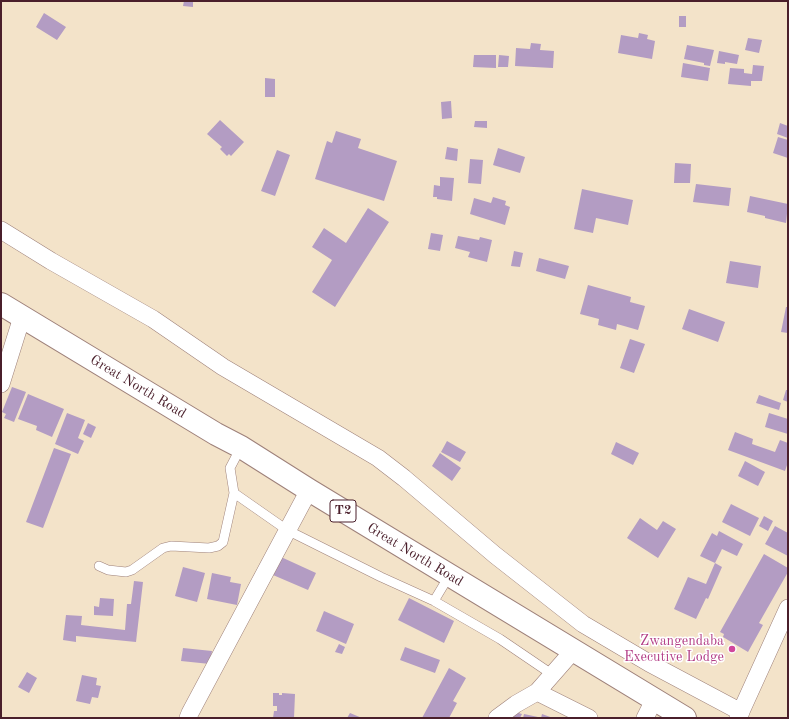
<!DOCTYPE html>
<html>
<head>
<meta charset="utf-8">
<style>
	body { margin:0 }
	#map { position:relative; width:789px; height:719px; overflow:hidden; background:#f3e3c9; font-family:"Old Standard TT",serif }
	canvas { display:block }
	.frame { position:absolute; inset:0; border:2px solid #4a1f2b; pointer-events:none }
</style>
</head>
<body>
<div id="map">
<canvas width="789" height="719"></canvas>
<div class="frame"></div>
</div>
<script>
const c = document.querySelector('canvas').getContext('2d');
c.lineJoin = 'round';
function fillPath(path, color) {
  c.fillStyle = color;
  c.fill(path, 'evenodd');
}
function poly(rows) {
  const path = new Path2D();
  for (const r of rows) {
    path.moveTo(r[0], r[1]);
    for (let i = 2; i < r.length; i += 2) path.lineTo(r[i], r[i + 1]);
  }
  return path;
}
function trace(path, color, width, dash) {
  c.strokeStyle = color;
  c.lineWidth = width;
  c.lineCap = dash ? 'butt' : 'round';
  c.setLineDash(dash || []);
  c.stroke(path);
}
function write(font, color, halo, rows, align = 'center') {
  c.font = font + ' "Old Standard TT",serif';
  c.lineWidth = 3;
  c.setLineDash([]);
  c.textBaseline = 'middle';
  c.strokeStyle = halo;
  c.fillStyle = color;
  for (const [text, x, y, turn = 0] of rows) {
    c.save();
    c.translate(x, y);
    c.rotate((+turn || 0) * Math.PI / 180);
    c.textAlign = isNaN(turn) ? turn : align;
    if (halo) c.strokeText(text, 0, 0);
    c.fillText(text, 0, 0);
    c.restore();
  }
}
fillPath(poly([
	[184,1,193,1,193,7,183,6],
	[44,13,66,27,57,40,36,27],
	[679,16,686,16,686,27,679,27],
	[639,33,648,35,647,39,655,41,652,59,618,53,621,35,638,38],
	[748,38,762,40,759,53,745,50],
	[531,43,541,44,540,50,554,51,553,68,515,66,516,48,530,49],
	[687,45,714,50,710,66,704,65,704,63,684,59],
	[719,51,739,55,737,64,725,62,725,64,717,63],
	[474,55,496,55,496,68,473,67],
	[499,55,509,56,508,67,498,67],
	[683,63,710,68,708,81,681,77],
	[753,65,764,66,762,81,751,81,751,86,728,84,730,68,744,69,744,73,752,74],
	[265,78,275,79,275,97,265,97],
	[451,101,452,118,442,119,441,102],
	[220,120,244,142,231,156,229,154,227,156,220,149,222,147,207,134],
	[475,121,487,121,487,128,474,127],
	[780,123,788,126,788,138,777,134],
	[336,131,361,139,358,148,397,161,384,201,315,179,327,141,332,143],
	[778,137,788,140,788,158,773,153],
	[447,147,458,149,457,161,445,159],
	[498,148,525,157,520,173,493,165],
	[277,150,290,155,275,196,261,191],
	[470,159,483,160,481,184,468,183],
	[675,163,691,164,690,183,674,183],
	[440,177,454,178,452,201,437,199,437,197,433,197,434,185,440,186],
	[696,184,731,188,729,206,693,202],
	[582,189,633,200,628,225,596,218,593,233,574,229],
	[750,196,788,204,786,223,765,218,765,216,747,212],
	[493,197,506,201,505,205,510,207,505,225,470,214,474,198,491,203],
	[368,208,389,222,335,307,312,292,332,260,312,247,324,228,346,243],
	[431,233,443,235,440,251,428,249],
	[458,236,479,240,480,237,492,240,487,262,468,257,470,252,455,248],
	[514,251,523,253,520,267,511,266],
	[539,258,569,266,565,279,536,271],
	[730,261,761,266,758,288,726,283],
	[588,285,631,297,630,302,645,306,638,330,617,324,616,330,598,325,599,319,580,314],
	[786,307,788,307,788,333,781,332],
	[689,309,725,322,718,342,682,329],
	[630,339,645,344,634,373,620,368],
	[12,387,26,392,14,422,4,418,6,414,2,412],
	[786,390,788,390,788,402,783,400],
	[28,394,64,409,52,437,36,430,37,426,18,419],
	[759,395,781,403,779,410,756,403],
	[67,413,85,420,78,438,84,441,78,454,55,444],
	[769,413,788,419,788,434,765,427],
	[88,423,96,427,91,438,83,434],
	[735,432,753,439,752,444,775,452,780,440,788,443,788,462,785,471,728,450],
	[447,441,466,452,460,462,441,452],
	[616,442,639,453,633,465,611,454],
	[54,448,71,454,43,528,26,522],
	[440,453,461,468,452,481,432,466],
	[745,461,765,472,758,486,738,476],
	[731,504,759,518,750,536,722,522],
	[764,516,773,521,768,531,759,526],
	[640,518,657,530,663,521,676,529,658,558,627,538],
	[775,526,788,533,788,556,765,544],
	[719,531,743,544,737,556,722,549,715,563,700,556,712,533,717,536],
	[764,554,788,568,788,572,759,623,763,625,748,652,723,637,724,634,720,632],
	[281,557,316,573,308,590,273,575],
	[715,563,722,567,708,599,706,598,696,619,674,609,688,577,706,584],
	[183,567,205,573,197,602,175,596],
	[212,573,231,577,230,582,241,584,237,605,207,599],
	[134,581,143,582,136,642,76,636,76,642,63,640,66,615,82,616,81,625,125,630,127,604,131,604],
	[100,598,114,599,113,616,94,615,94,606,99,607],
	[409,598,454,621,444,643,398,620],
	[324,611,354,624,346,644,316,631],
	[339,644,345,647,342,654,335,652],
	[405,647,440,660,435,673,400,660],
	[183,648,212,651,210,664,181,661],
	[449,668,466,678,453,701,457,703,449,718,422,718],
	[27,672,37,678,29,693,18,687],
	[82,675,97,678,96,685,101,686,98,698,92,697,90,704,76,701],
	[273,693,279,693,279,695,282,695,282,693,295,694,294,718,273,718,274,711,277,711,277,706,273,706],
	[509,710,522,714,520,718,507,718],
	[350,713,362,718,347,718],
	[524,714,538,717,538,718,523,718],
	[542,714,553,718,541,718]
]), '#b39cc3');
const service = poly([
	[234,493,287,530,381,577,434,601,500,639,553,675],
	[99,566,108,570,126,572,132,570,163,548,171,546,209,548,218,546,223,542,234,493,230,468,241,447],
	[434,601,449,576]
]);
const minor = poly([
	[1,230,51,261,153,319,223,367,378,458,404,478,495,555,583,624,649,663,741,712],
	[1,384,22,317],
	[537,692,589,718],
	[188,718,190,713,309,490],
	[497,718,516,704,537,692,573,651],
	[645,718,654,700],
	[738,718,788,608]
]);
const trunk = poly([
	[1,304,216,434,241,447,309,490,685,718]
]);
trace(service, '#9e817a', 10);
trace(minor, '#9e817a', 18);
trace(trunk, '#9e817a', 24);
trace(service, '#fff', 9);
trace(minor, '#fff', 17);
trace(trunk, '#fff', 22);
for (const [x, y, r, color] of [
	[732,649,4,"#d1479c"]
]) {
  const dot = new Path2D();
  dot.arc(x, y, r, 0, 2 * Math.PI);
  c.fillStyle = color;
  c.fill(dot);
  trace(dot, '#fff', 1.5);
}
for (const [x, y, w] of [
	[343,511,26]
]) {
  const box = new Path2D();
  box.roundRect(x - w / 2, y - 11, w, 22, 3);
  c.fillStyle = '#fff';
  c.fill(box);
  trace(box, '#4a1f2b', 1);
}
write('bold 13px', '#4a1f2b', null, [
	["T2",343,511]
]);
write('14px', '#4a1f2b', '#fff', [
	["Great North Road",138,387,31],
	["Great North Road",415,555,31]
]);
write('14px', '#b23c85', '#fff', [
	["Zwangendaba",724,641],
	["Executive Lodge",724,657]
], 'right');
</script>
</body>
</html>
